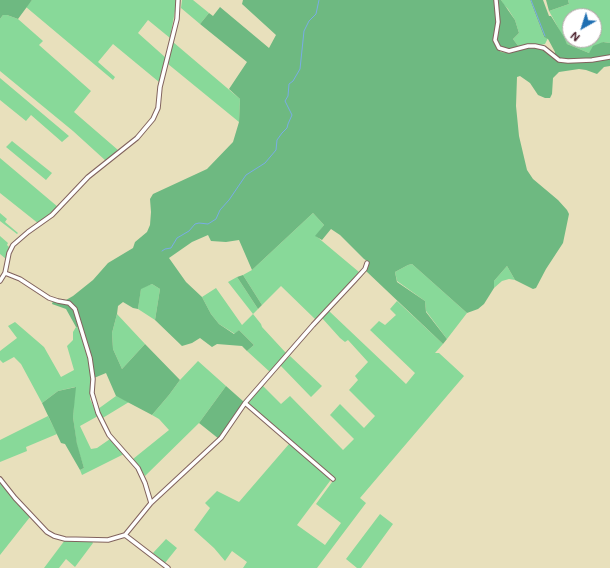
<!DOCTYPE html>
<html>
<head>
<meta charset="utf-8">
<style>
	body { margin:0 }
	#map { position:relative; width:610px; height:568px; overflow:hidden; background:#e8e0bc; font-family:Mali,sans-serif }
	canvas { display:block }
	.north { position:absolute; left:562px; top:8px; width:40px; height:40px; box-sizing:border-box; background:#fff; border:1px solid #b7a5aa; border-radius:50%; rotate:219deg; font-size:11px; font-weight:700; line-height:16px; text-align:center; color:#4a1f2b }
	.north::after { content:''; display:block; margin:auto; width:14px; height:18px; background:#1f6fb2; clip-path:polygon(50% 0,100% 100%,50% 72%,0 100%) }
</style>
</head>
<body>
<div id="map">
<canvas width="610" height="568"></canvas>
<div class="north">N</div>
</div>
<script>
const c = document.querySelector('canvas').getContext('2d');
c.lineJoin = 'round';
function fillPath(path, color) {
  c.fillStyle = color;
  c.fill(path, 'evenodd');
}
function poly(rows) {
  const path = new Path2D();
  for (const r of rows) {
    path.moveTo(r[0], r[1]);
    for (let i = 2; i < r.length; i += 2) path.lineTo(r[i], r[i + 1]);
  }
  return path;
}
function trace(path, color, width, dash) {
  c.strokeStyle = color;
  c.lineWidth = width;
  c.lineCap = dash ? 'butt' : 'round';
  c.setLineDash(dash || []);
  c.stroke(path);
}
fillPath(poly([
	[32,0,177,0,170,38,148,20,138,33,166,58,159,82,113,44,98,62,115,77,113,80,26,7],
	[182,0,193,0,209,13,200,24,181,8],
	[501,0,530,0,544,37,548,38,545,44,541,45,528,44,519,47,513,39,519,33,515,20,508,9,504,5],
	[568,0,610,0,610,43,603,42,589,53,567,44,549,11,569,4],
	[570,16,594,16,594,40,570,40],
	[3,15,7,15,18,19,43,41,39,45,91,91,74,112,118,150,106,161,73,131,0,71,0,19],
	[173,42,240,99,239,122,168,64],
	[0,78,69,136,62,142,31,115,26,121,0,100],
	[12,141,52,173,46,180,6,147],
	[0,158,58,207,39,224,0,193],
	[0,213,7,219,5,222,18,233,17,234,0,221],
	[313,213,324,225,316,236,359,272,316,320,281,286,262,305,243,275,252,270],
	[0,236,8,243,7,245,9,247,6,259,0,254],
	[412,264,467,313,447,339,426,311,425,301,397,281,395,272,408,265],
	[507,266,515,280,509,279,502,281,494,288,494,281],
	[237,277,258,309,253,314,261,324,262,327,286,353,270,372,247,351,254,345,239,330,235,334,219,324,211,314,202,297,216,288,242,325,253,314,228,282],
	[152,284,160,289,155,320,138,309,141,288],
	[397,301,443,344,435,353,439,353,464,376,360,498,366,503,317,568,243,568,247,562,232,551,225,561,214,548,194,530,210,508,205,503,217,491,239,502,289,444,330,478,330,481,297,525,325,545,341,523,316,504,335,478,248,403,262,385,281,404,290,396,343,450,354,439,330,415,340,404,364,428,375,416,349,390,358,380,355,376,368,362,348,340,345,342,340,338,322,318,329,311,406,384,415,373,370,330,379,321,385,325,396,315,390,309],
	[117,314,145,344,122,369,113,349,112,333],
	[15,322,44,347,61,377,74,370,67,346,73,340,73,332,76,327,81,328,92,358,94,378,93,390,90,390,90,399,98,416,80,426,91,449,97,448,110,439,124,454,82,475,80,470,84,468,77,446,73,417,75,387,58,391,42,403,21,364,14,357,3,363,0,360,0,351,17,338,8,326],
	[290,356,322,386,311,397,280,365],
	[198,361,226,386,199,423,145,476,140,468,133,459,169,430,159,419,152,415,169,395,180,380],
	[116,396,129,402,101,419,98,409],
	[48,416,57,434,26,447,27,451,0,462,0,440],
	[0,483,30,517,0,555],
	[380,514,393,524,361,568,357,568,346,559],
	[166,539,177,548,165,563,153,553],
	[65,540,91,540,93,543,75,567,66,559,59,568,44,568]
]), '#88d999');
fillPath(poly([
	[0,0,32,0,18,19,7,15,3,15,0,19],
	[243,0,494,0,496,22,494,40,498,49,501,52,509,53,530,47,537,47,543,50,554,59,555,52,548,39,544,37,530,0,543,0,549,16,551,16,564,37,567,44,589,53,593,46,603,42,610,43,610,66,604,67,597,74,586,70,579,69,559,72,553,78,552,94,550,98,545,98,538,95,530,83,520,76,517,77,516,106,519,136,527,170,533,179,558,200,567,210,569,214,563,243,546,269,536,288,533,289,515,280,507,266,494,281,494,288,484,304,478,309,467,313,412,264,408,265,395,272,397,282,425,301,426,312,447,339,443,344,366,271,369,262,364,259,340,235,331,229,322,240,315,236,324,225,313,213,252,270,239,240,226,242,211,241,208,235,192,242,169,258,186,282,202,297,211,314,219,324,234,334,239,330,254,345,247,351,242,346,217,344,212,347,200,338,192,343,182,346,155,320,160,289,152,284,141,289,138,309,133,308,123,302,118,306,117,314,112,333,113,349,122,369,145,344,180,380,169,395,152,415,116,396,106,373,94,378,92,358,81,328,76,327,66,309,52,304,54,298,66,300,73,296,93,280,108,263,133,248,135,242,147,232,150,225,151,212,150,199,153,194,207,169,233,142,239,122,240,99,229,89,247,62,200,24,209,13,213,16,220,7,269,48,276,35,242,4],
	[497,0,501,0,515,20,519,33,513,39,519,47,509,49,500,47,497,41,500,23],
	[546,0,568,0,569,4,549,11],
	[243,275,262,305,258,309,237,277],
	[226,386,244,402,219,439,199,423],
	[76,387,73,417,77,444,84,468,80,470,65,444,61,443,42,403,58,391]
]), '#6eb981');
trace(poly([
	[531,0,545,36],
	[162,251,165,249,171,248,177,238,189,231,195,224,199,223,208,224,216,219,220,210,229,200,246,175,265,163,276,150,277,140,282,133,287,128,288,124,292,115,285,101,288,96,289,84,293,81,300,69,304,31,309,21,316,14,319,0]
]), '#79ade6', 1);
const minor = poly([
	[496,0,498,22,495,40,499,48,509,51,528,46,535,46,544,48,559,60,568,61,592,60,610,57],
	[5,273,20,279,49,298,58,301,69,303,75,309,90,358,93,379,92,393,98,413,109,435,138,468,145,483,151,503],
	[0,281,5,273,9,253,13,245,28,232,52,215,88,177,137,138,153,119,158,108,160,87,177,19,178,0],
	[245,403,333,479],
	[0,479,15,498,47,532,54,536,65,539,108,540,125,535,151,503,221,438,245,403,313,325,355,280,365,269,367,263],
	[125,535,168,568]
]);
trace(minor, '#81635e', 5.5);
trace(minor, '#fff', 3.5);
</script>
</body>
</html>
